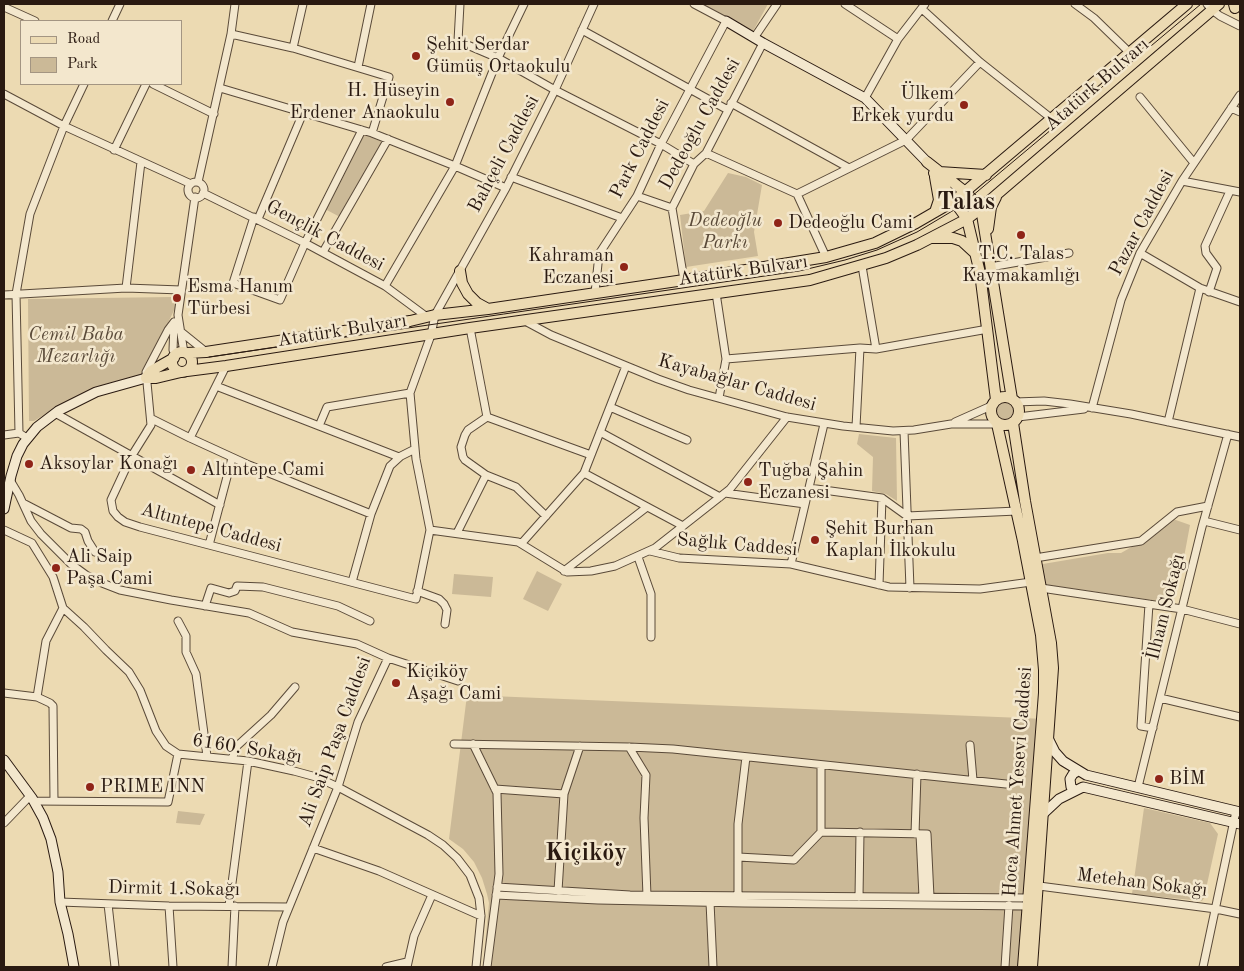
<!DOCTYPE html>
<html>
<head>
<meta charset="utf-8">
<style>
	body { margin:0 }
	#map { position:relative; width:1244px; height:971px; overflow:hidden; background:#ecdab2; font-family:"Old Standard TT",serif }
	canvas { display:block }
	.frame { position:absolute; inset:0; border:5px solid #2a1a11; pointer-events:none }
	.legend { position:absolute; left:20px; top:20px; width:162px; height:65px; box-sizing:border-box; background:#f3e7cd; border:1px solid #a39582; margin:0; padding:6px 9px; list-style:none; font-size:15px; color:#2a1a11 }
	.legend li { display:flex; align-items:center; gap:10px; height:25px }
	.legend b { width:25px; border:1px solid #a39582 }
</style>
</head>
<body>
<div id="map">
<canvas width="1244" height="971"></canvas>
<div class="frame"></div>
<ul class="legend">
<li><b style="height:6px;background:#ecdab2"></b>Road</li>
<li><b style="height:14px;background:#cbb997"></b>Park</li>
</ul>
</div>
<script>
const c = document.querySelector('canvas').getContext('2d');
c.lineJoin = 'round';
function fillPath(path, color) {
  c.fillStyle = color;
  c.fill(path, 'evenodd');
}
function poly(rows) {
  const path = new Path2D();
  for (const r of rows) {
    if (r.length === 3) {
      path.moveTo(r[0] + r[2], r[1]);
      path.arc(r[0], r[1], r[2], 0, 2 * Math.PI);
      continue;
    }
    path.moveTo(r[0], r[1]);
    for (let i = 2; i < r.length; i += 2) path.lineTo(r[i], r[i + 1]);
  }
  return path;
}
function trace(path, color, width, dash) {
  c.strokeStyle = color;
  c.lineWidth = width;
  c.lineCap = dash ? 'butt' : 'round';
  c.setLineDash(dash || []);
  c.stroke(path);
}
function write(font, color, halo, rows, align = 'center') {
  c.font = font + ' "Old Standard TT",serif';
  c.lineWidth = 5;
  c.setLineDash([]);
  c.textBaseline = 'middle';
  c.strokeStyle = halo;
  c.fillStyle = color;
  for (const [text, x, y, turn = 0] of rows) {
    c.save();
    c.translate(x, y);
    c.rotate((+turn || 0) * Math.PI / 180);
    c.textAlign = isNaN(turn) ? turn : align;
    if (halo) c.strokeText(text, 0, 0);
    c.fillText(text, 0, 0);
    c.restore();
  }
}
fillPath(poly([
	[702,4,768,4,753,31],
	[361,132,382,142,340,217,323,208],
	[728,173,746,177,762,185,754,232,758,256,686,267,680,215,704,211],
	[171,297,172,303,177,304,143,375,98,387,67,401,34,421,29,421,28,299],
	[1004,411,9],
	[859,434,896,438,897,501,886,494,872,491,873,457,857,444],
	[1173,519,1190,525,1179,584,1174,598,1166,602,1042,584,1037,565,1108,553,1121,553,1151,536,1167,520],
	[537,571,562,584,548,611,523,599],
	[454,574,493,577,491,597,452,594],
	[467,695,1046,719,1028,967,483,967,489,903,487,894,482,878,474,862,463,849,449,839],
	[1144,808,1210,823,1218,834,1204,898,1202,901,1132,894],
	[178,811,205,814,200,825,176,823]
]), '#cbb997');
const street = poly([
	[460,4,458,41,498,58,555,90,661,144,694,164],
	[845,4,898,39],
	[1075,4,1094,18,1130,53],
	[1207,4,1212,10,1220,16,1240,26],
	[4,7,35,21],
	[922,9,980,62,1052,119],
	[112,21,120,4],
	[582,30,728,110],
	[231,34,293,48,389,77,372,133],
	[754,38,777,4],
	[293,48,303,4],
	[358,67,371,4],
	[153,84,214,114],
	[220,88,372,133,455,166,506,188],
	[4,94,64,126,191,184],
	[1140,97,1194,163],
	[865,98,898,39,925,4],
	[731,103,849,168],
	[1231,108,1240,112],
	[114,150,146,84],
	[706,153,797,194,826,257],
	[511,177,622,218],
	[1182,181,1240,192],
	[198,182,231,34,235,4],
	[196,190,8],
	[203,193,305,243,385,286,427,317],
	[797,194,906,140,980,62],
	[637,196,672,208],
	[254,217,233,283,280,300,305,243,362,130],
	[258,219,303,113],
	[323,252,388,139],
	[1140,253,1200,288,1240,302],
	[862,266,876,349],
	[990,267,1069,253],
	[684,280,672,208,694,164,706,153,763,43],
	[385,286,455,166,498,58,524,4],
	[126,288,141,162],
	[1209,292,1217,268,1206,253,1205,246,1230,191],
	[595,293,599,254,637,196,661,144,726,21,694,4],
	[716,293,726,359,719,398],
	[4,295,126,288,181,290],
	[525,321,551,335,658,379,689,390,787,417,843,426,893,431,914,430,951,424,997,424],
	[174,322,168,330,146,372,151,425,131,457,111,500,113,511,118,517,125,522,140,527,416,599,430,530,416,459,410,393,431,335,435,315,506,188,555,90,594,4],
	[174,324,173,350,176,355],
	[470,328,487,417],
	[180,331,206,352],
	[184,353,178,315,195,197],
	[726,359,860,348,876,349,988,329],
	[216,386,399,457],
	[1015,402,1044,401,1070,404,1131,414,1240,437],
	[610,407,687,440],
	[1092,408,1121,300,1140,253,1182,181,1240,95],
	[55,413,220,505],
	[487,417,468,430,465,435,461,447,463,457,465,460,486,475,516,487,546,516],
	[487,417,591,455],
	[1018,417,1084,409],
	[152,419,190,438,226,366],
	[955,422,991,406],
	[1168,422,1200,288],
	[319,426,327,407,410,393],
	[856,427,860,348],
	[904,431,910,588],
	[600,432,720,497],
	[4,435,19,433],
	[27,438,19,433,16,294,30,214,64,126,84,84],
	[190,438,249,465,371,514],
	[584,473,683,526],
	[10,480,19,495,31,521,41,534,71,564,86,575,102,583,120,590,171,600,249,613,292,632,357,644,388,658,358,722,338,787,283,922,272,967],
	[809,488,882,498,907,516,1017,511],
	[725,493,805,504],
	[23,503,71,528,81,529,85,532,88,541,95,552],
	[1204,521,1240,530],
	[4,530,32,543,53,577,63,608,46,641,37,697],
	[430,530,518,542,567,572,591,571,615,566,655,548,730,489,787,417],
	[457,533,486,475],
	[521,544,584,473,626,366],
	[209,545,232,458],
	[650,551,679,558,791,564,889,587,980,589,1031,582],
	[638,557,651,594,651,637],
	[1035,558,1141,541,1177,512,1208,506],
	[791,564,824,424],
	[564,571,647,507],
	[352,582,371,514,390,466,401,456,415,449],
	[879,585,882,498],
	[1041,588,1182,609,1240,624],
	[417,591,439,599,444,604,447,610,445,624],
	[1149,604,1141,726,1153,728],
	[205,606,211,588,229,593,235,591,237,586,263,587,338,606,370,621],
	[63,608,84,627,106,650,129,672,140,690,156,731,166,746,178,754],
	[178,621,186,636,186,652,196,674,207,756],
	[388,658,458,681],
	[4,693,37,697,50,703,53,706,54,801],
	[1160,698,1240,717],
	[454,744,629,747,673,749,1006,784],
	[473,744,497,793,499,874,487,967],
	[970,745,973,780],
	[629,747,646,775,644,818,647,896],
	[232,759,237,746,271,715,295,687],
	[821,765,821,832],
	[1138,787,1202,527,1228,434],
	[495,789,564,794,558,891],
	[564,794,580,746],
	[33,801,168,802,178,754,248,761,294,771,316,777,338,787,428,835,443,845,457,858,470,875,479,898,481,916,476,967],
	[4,823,30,796],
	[915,834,917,774],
	[920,834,923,897],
	[313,848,379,871,481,916],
	[738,857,794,860,821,832,927,834,930,897],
	[1039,886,1216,909,1240,914],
	[497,887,630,895,1029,898],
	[496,895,598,900,744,903,1028,906],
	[738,896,738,824,746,757],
	[859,897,860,832],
	[60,902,169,906,289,907],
	[710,902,713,967],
	[108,904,115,967],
	[166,906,169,906,173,967],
	[229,906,248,761],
	[232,967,235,906],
	[386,967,407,962],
	[407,967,414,936,432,895],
	[1005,967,1009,905],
	[1203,967,1236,811]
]);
const secondary = poly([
	[726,21,763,43,865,98,927,162],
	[4,509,11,476,17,456,23,444,37,427,58,411,96,392,146,378],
	[1049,740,1055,752,1063,761,1086,775,1240,812],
	[4,760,32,798,43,818,51,839,58,872,60,902,68,934,74,967],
	[1075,790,1071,787,1070,779,1073,774,1078,771],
	[1044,813,1059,799,1083,787,1240,824]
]);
const primary = poly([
	[1234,4,1235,8],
	[927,162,964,191,981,208,1012,399],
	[939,172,986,175],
	[934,173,967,219,980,273,996,400],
	[935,212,939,200,935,177],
	[988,229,991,207,996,197],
	[933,238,953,238,962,241,975,253],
	[460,271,462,283,468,294,477,303,488,309],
	[182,362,10],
	[187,353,206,352,410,321,435,315,488,309,684,280,826,257,875,243,916,223,954,201,1187,4],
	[187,371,226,366,470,328,810,280,886,258,917,245,967,219,981,208,1219,4],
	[146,378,156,378,181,372],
	[146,378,151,371,174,358],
	[1005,411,14],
	[1013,423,1025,501,1051,643,1053,668,1032,967],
	[997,424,1023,541,1041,635,1044,670,1044,693,1023,967]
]);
trace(street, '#5a4a39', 9);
trace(secondary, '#2a1a11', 11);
trace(primary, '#2a1a11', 12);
trace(street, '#f3e7cd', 7);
trace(secondary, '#f3e7cd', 9);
trace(primary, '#ecdab2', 10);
trace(poly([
	[209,357,799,271,845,260,877,250,917,232,959,207,1201,4]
]), '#2a1a11', 1);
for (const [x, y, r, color] of [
	[416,56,5,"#8f2418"],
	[450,102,5,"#8f2418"],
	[964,105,5,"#8f2418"],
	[778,223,5,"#8f2418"],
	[1021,235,5,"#8f2418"],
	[624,267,5,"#8f2418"],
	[177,298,5,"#8f2418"],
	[29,464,5,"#8f2418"],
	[191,470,5,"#8f2418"],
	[748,482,5,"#8f2418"],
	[815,540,5,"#8f2418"],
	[56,568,5,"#8f2418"],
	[396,683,5,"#8f2418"],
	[1159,779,5,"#8f2418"],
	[90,787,5,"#8f2418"]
]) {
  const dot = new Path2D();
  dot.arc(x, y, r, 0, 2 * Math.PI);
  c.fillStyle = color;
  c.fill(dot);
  trace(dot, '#f3e7cd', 2);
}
write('19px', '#2a1a11', '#f3e7cd', [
	["Şehit Serdar",426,45],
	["Gümüş Ortaokulu",426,67],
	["H. Hüseyin",440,91,"right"],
	["Erdener Anaokulu",440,113,"right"],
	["Ülkem",954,94,"right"],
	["Erkek yurdu",954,116,"right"],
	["Dedeoğlu Cami",788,223],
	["T.C. Talas",1021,254,"center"],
	["Kaymakamlığı",1021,276,"center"],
	["Kahraman",614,256,"right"],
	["Eczanesi",614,278,"right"],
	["Esma Hanım",187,287],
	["Türbesi",187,309],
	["Aksoylar Konağı",39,464],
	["Altıntepe Cami",201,470],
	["Tuğba Şahin",758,471],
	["Eczanesi",758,493],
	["Şehit Burhan",825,529],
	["Kaplan İlkokulu",825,551],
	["Ali Saip",66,557],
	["Paşa Cami",66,579],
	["Kiçiköy",406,672],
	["Aşağı Cami",406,694],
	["BİM",1169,779],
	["PRIME INN",100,787]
], 'left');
write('19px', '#2a1a11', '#f3e7cd', [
	["Atatürk Bulvarı",1097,85,-41],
	["Dedeoğlu Caddesi",700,124,-61],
	["Park Caddesi",640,149,-63],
	["Bahçeli Caddesi",504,154,-62],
	["Pazar Caddesi",1142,223,-62],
	["Gençlik Caddesi",325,236,28],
	["Atatürk Bulvarı",743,271,-8],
	["Atatürk Bulvarı",342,331,-9],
	["Kayabağlar Caddesi",737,383,16],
	["Altıntepe Caddesi",211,528,15],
	["Sağlık Caddesi",737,545,5],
	["İlham Sokağı",1166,607,-76],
	["Ali Saip Paşa Caddesi",335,742,-70],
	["6160. Sokağı",247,749,9],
	["Hoca Ahmet Yesevi Caddesi",1018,782,-86],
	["Metehan Sokağı",1142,883,7],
	["Dirmit 1.Sokağı",174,889,1]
]);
write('italic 19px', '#5a4a39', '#f3e7cd', [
	["Dedeoğlu",725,221],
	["Parkı",725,243],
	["Cemil Baba",76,335],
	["Mezarlığı",76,357]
]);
write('bold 24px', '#2a1a11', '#f3e7cd', [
	["Talas",966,203],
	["Kiçiköy",586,854]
]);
</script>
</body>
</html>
